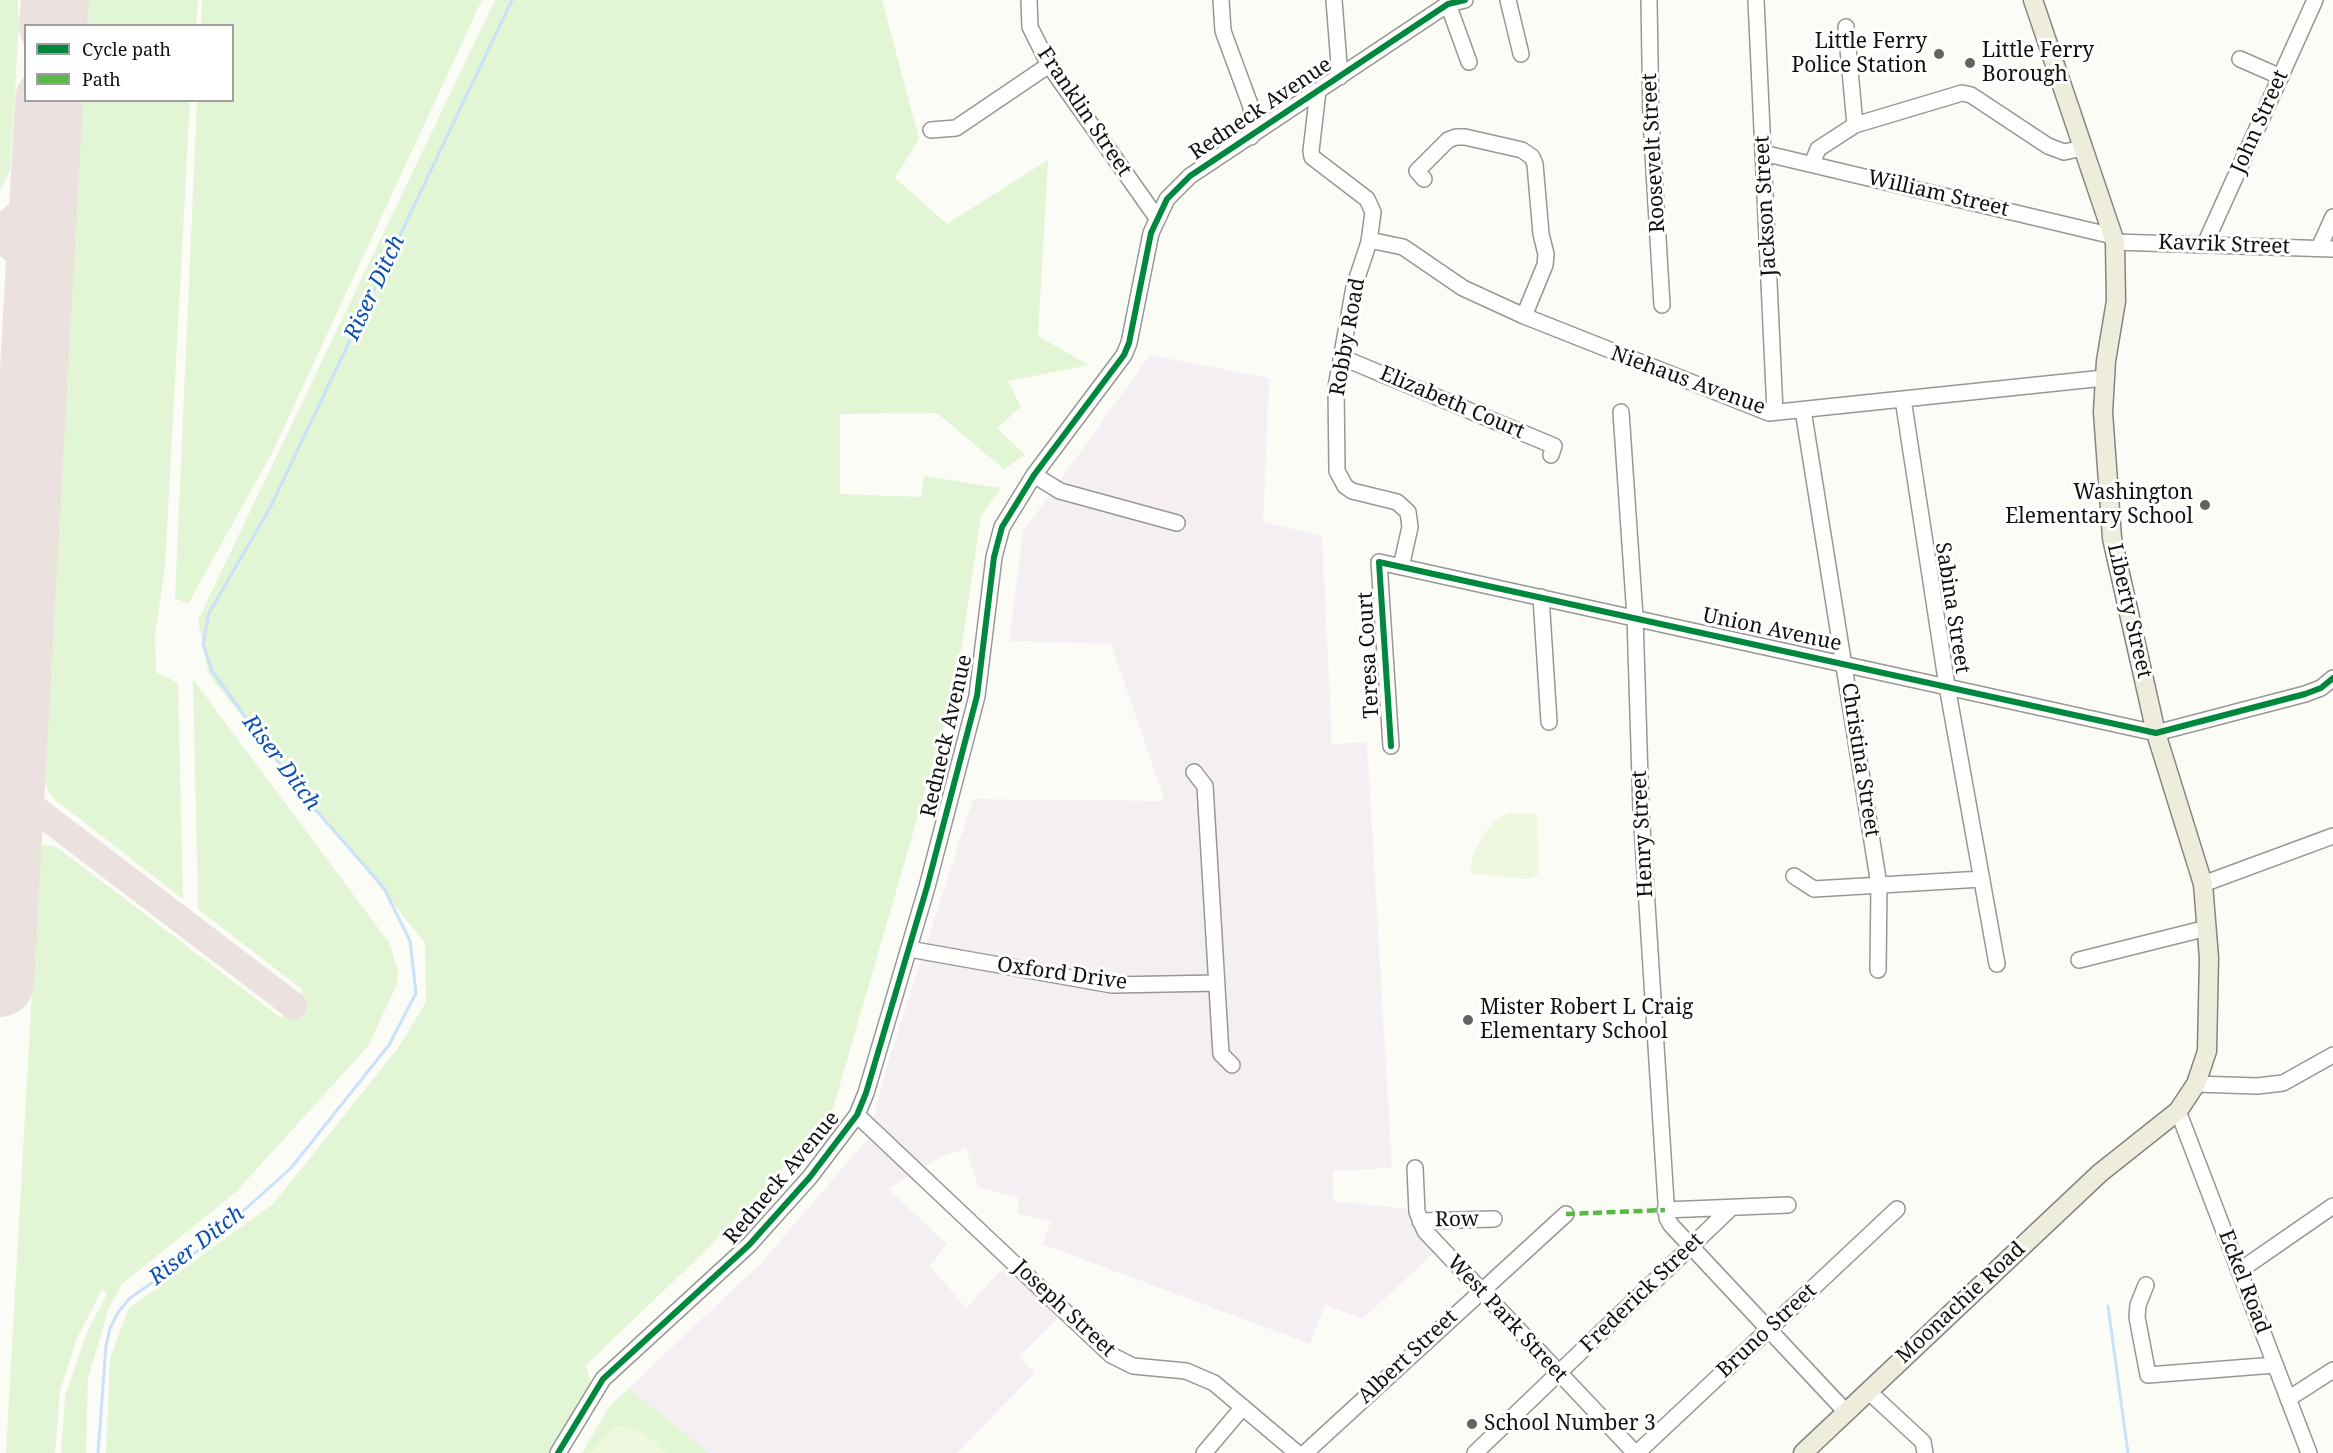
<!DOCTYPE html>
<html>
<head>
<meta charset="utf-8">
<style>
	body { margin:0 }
	#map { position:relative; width:2333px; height:1453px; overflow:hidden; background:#fcfcf7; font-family:"Noto Serif",serif }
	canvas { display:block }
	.legend { position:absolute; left:24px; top:24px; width:210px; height:78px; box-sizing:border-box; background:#fff; border:2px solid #a0a0a0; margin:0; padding:8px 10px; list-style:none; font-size:18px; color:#111 }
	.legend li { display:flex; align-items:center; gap:12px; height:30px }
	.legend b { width:30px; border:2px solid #a0a0a0 }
</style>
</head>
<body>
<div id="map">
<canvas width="2333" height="1453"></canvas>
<ul class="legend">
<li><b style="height:8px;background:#00873e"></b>Cycle path</li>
<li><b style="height:8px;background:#58b947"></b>Path</li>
</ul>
</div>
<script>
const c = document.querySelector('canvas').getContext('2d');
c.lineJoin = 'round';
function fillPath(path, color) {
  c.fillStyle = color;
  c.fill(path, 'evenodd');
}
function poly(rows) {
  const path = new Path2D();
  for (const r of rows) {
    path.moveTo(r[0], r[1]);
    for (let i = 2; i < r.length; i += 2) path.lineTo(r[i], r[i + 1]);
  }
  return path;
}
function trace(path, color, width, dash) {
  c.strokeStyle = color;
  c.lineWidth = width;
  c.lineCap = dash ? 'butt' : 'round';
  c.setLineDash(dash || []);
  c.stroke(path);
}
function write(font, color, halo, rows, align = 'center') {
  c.font = font + ' "Noto Serif",serif';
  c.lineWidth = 6;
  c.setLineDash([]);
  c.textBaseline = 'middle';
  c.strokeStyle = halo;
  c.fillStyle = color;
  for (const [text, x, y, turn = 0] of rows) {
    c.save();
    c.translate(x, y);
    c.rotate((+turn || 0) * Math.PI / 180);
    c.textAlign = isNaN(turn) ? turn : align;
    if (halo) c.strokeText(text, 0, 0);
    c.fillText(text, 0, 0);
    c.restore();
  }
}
fillPath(poly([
	[1150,355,1269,378,1263,522,1322,536,1332,744,1367,742,1392,1168,1333,1171,1333,1201,1417,1210,1440,1247,1363,1319,1325,1305,1310,1344,1042,1244,1051,1221,1018,1214,1018,1198,978,1187,966,1148,941,1157,888,1189,947,1244,930,1266,966,1308,1013,1257,1067,1308,1019,1357,1035,1373,957,1453,709,1453,629,1388,762,1262,869,1137,887,1066,973,799,1165,801,1111,644,1009,641,1023,532]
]), '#f5eff3');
fillPath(poly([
	[0,0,18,0,19,24,10,171,0,190],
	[87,0,198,0,196,25,86,25],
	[202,0,482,0,273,451,188,604,175,598,197,101,232,100,232,26,201,25],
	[495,0,882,0,919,139,895,178,947,224,1048,160,1038,336,1089,365,1008,381,1021,407,997,428,1025,455,1004,469,937,413,840,414,840,494,921,497,924,476,1001,488,981,516,956,685,832,1112,766,1187,702,1254,586,1365,593,1393,558,1453,106,1453,110,1358,129,1308,273,1204,398,1048,426,1002,425,943,209,675,198,620],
	[82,101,190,101,165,567,155,635,156,672,178,683,183,899,53,798,47,789,45,775],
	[193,679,390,944,398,972,397,984,368,1046,236,1192,122,1284,108,1310,88,1379,86,1453,61,1453,65,1396,87,1332,107,1294,102,1290,77,1338,60,1391,55,1453,6,1453,40,849,43,844,58,848,281,1018,303,990,198,909],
	[629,1388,709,1453,582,1453,609,1407]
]), '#e2f5d4');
fillPath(poly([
	[1509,813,1537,814,1538,875,1528,879,1472,874,1470,867,1474,853,1485,832,1496,820],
	[617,1426,628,1426,641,1431,667,1453,590,1453]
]), '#edf8df');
trace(poly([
	[2108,1306,2128,1453],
	[98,1453,106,1346,110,1328,119,1311,130,1298,202,1248,291,1168,389,1045,416,993,410,941,384,888,300,792,212,671,203,644,209,613,271,506,512,0]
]), '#c9e1fa', 3);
trace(poly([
	[54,0,55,3],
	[0,228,20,213,35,196,45,174],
	[0,240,19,253,32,273,38,294],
	[0,509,28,484],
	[0,722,9,708,17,685],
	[0,782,294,1006],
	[0,792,8,833]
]), '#ebe1de', 27);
trace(poly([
	[53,26,55,0],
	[0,983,49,100]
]), '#ebe1de', 68);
const minor = poly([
	[1029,0,1030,27,1049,65,1157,218],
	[1221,0,1223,31,1251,107,1251,137],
	[1334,0,1340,77],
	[1508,0,1521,54],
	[1649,0,1651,120,1662,305],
	[1756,0,1775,412],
	[1448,4,1469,62],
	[2240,59,2281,77],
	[1318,91,1311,151,1312,157,1367,199,1373,212,1369,242,1354,287,1336,387,1337,471,1345,486,1352,491,1397,502,1408,512,1410,527,1401,567],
	[1855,125,1962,93,1971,95,2048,146,2064,152,2083,148],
	[931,130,956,128,1049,65],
	[1763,153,2113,236],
	[1812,164,1818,149,1855,125,1846,27],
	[1424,179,1417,171,1448,140,1456,137,1465,137,1522,150,1532,157,1535,164,1541,234,1546,254,1545,265,1524,316],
	[1369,240,1403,247,1463,288,1524,316,1769,413,2104,378],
	[2115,242,2333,249],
	[2205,244,2315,0],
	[2319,248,2333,217],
	[1341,357,1554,446,1551,455],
	[1903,399,1947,686,1997,964],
	[1803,410,1879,885,1878,970],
	[1621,412,1635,617,1641,810,1667,1218,1671,1225,1846,1412],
	[1034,475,1060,491,1177,523],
	[1541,597,1549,722],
	[1391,746,1379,562,2156,733,2305,694,2321,688,2333,678],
	[1194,772,1205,786,1221,1054,1232,1065],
	[1794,876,1814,889,1982,879],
	[2203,884,2333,836],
	[909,949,1112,985,1217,983],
	[2079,960,2207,928],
	[2196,1084,2257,1086,2283,1083,2333,1055],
	[2178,1111,2309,1453],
	[857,1115,1111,1355,1133,1366,1186,1371,1214,1383,1297,1453],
	[1415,1168,1417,1212,1425,1231,1635,1453],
	[1665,1210,1788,1205],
	[1420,1221,1494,1219],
	[2239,1271,2333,1206],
	[2146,1285,2138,1305,2137,1317,2148,1375,2275,1365],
	[1868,1391,1923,1442,1925,1453],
	[2288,1399,2333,1370],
	[558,1453,603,1379,749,1245,810,1177,857,1115,866,1093,927,887,977,696,994,557,1002,527,1034,475,1124,355,1129,343,1151,233,1167,199,1190,176,1448,4,1465,0],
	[1204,1453,1243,1407],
	[1305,1453,1566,1214],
	[1475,1453,1731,1208],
	[1637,1453,1897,1209]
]);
const major = poly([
	[1803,1453,2100,1173,2178,1111,2196,1084,2207,1051,2209,958,2203,884,2156,733,2112,538,2103,412,2106,361,2116,301,2115,242,2033,0]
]);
trace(minor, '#979795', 18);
trace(major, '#848482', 21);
trace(minor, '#fffffe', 15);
trace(major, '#eeecda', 18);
trace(poly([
	[1566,1214,1665,1210]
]), '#58b947', 4.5, [9, 4.5]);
trace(poly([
	[1391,746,1379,562,2156,733,2305,694,2321,688,2333,678],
	[558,1453,603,1379,749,1245,810,1177,857,1115,866,1093,927,887,977,696,994,557,1002,527,1034,475,1124,355,1129,343,1151,233,1167,199,1190,176,1448,4,1465,0]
]), '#00873e', 6);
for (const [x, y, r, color] of [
	[1939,54,6,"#636362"],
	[1970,63,6,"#636362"],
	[2205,505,6,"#636362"],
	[1468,1020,6,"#636362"],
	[1472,1424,6,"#636362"]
]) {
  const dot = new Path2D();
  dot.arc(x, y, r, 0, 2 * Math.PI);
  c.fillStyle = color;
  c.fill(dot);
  trace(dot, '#fff', 2);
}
write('21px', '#111', '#fff', [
	["Little Ferry",1927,42,"right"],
	["Police Station",1927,66,"right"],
	["Little Ferry",1982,51],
	["Borough",1982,75],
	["Washington",2193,493,"right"],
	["Elementary School",2193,517,"right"],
	["Mister Robert L Craig",1480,1008],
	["Elementary School",1480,1032],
	["School Number 3",1484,1424]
], 'left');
write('21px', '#111', '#fff', [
	["Redneck Avenue",1261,109,-34],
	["Franklin Street",1084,112,56],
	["John Street",2260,122,-66],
	["Roosevelt Street",1654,153,-93],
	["William Street",1938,194,13],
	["Jackson Street",1766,206,-93],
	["Kavrik Street",2224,245,2],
	["Robby Road",1348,337,-80],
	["Niehaus Avenue",1688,381,20],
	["Elizabeth Court",1452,403,23],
	["Sabina Street",1952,608,81],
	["Liberty Street",2129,611,77],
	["Union Avenue",1772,630,12],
	["Teresa Court",1369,655,-93],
	["Redneck Avenue",947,736,-77],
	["Christina Street",1860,760,81],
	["Henry Street",1643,834,-93],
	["Oxford Drive",1062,974,8],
	["Redneck Avenue",782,1178,-50],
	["Row",1457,1220,-1],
	["Eckel Road",2244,1282,69],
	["Frederick Street",1642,1293,-44],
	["Moonachie Road",1961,1303,-43],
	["Joseph Street",1064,1309,43],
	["West Park Street",1507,1319,47],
	["Bruno Street",1767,1331,-43],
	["Albert Street",1408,1357,-43]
]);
write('italic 22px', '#0b50b1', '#fff', [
	["Riser Ditch",375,288,-65],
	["Riser Ditch",281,763,53],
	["Riser Ditch",197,1246,-38]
]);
</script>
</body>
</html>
